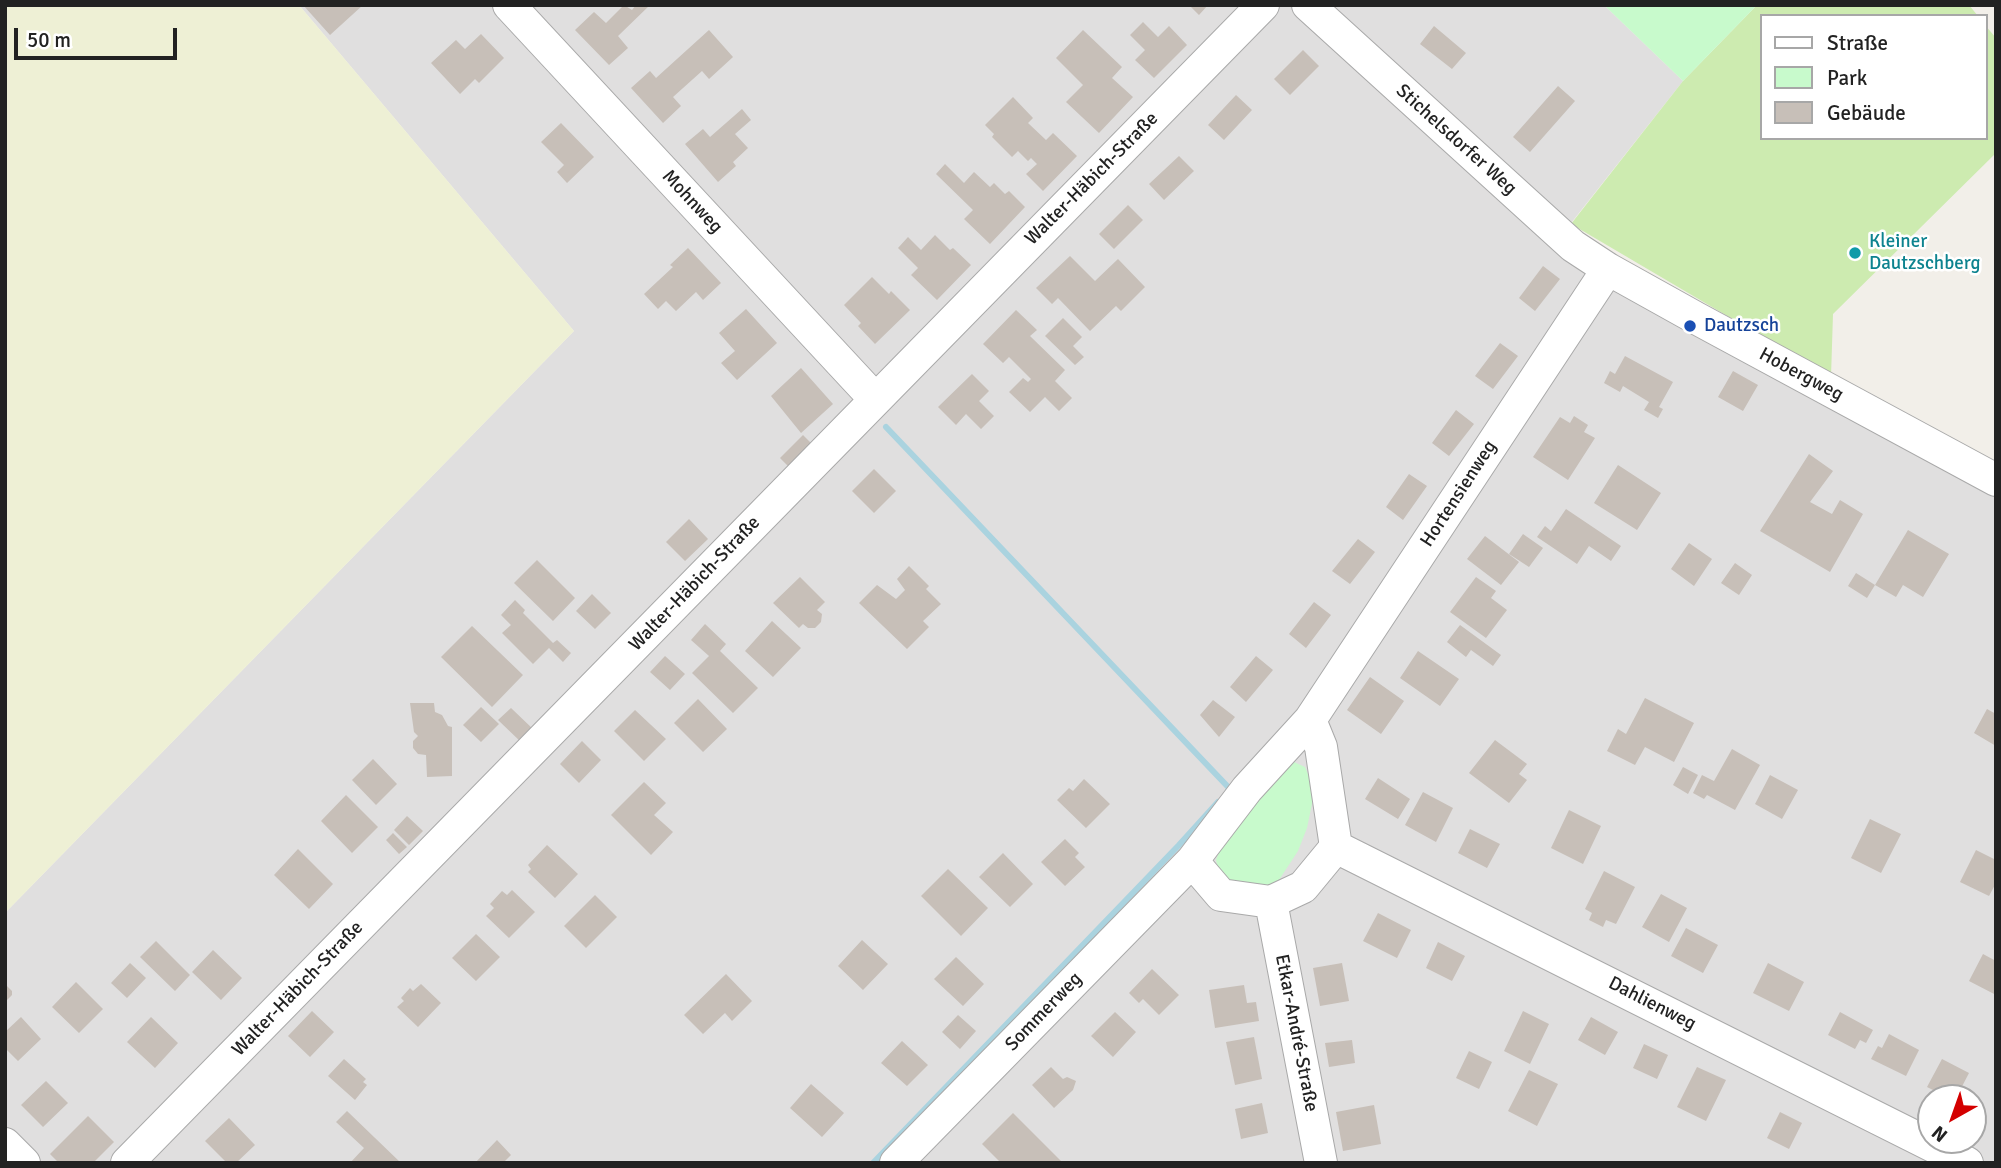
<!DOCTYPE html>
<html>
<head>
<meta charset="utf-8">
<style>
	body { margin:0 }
	#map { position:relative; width:2001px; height:1168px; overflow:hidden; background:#f2efe9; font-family:Signika,sans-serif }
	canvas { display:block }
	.frame { position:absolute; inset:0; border:7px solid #222; pointer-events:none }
	.legend { position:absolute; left:1760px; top:14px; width:228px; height:126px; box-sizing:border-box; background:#fff; border:2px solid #a7a7a7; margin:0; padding:9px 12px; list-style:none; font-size:21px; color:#222 }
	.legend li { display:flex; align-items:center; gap:14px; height:35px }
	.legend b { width:35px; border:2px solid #a7a7a7 }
	.north { position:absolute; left:1917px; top:1084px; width:70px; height:70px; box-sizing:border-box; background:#fff; border:2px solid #a7a7a7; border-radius:50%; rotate:220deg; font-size:19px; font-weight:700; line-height:28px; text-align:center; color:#222 }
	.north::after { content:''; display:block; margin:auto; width:24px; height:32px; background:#d40000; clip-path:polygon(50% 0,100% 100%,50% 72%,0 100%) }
	.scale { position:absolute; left:14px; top:28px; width:163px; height:32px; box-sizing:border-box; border:4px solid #222; border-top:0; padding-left:9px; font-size:21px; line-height:24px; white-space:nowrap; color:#222; -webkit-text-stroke:5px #fff; paint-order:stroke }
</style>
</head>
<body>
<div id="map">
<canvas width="2001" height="1168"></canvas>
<div class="frame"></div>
<ul class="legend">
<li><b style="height:9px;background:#fff"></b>Straße</li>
<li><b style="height:19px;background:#c8facc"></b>Park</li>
<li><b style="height:19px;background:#c7bfb8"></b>Gebäude</li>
</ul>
<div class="north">N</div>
<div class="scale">50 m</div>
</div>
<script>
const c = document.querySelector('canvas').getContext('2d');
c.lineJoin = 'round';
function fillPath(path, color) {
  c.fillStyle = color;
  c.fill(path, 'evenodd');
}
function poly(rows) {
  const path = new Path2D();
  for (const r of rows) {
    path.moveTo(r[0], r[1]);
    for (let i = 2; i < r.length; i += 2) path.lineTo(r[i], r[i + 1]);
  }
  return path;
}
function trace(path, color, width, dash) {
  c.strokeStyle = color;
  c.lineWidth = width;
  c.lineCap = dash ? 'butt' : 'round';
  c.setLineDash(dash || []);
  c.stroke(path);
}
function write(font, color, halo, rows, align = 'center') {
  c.font = font + ' Signika,sans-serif';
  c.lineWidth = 5;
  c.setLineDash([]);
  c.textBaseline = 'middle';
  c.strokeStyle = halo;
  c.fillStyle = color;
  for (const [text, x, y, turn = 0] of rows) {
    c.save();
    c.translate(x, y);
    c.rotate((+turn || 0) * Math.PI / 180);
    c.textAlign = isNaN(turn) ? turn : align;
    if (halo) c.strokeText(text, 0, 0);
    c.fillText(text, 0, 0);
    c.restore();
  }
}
fillPath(poly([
	[299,5,1604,5,1683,81,1571,223,1610,266,1996,485,1996,1163,5,1163,5,913,574,331],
	[1931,1098,1973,1098,1973,1140,1931,1140]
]), '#e0dfdf');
fillPath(poly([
	[5,5,299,5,574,331,5,913]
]), '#eef0d5');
fillPath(poly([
	[1757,5,1969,5,1978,16,1761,16,1761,138,1985,138,1985,25,1996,38,1996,153,1833,314,1831,377,1571,224,1683,81]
]), '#cdebb0');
fillPath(poly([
	[1604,5,1757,5,1683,81],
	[1294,762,1305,767,1311,781,1313,799,1307,828,1298,851,1279,880,1262,888,1229,886,1219,873,1216,860,1221,846,1288,764]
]), '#c8facc');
trace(poly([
	[886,427,1230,789,1228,791],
	[873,1163,1179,845,1218,802]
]), '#aad3df', 6);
fillPath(poly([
	[303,5,363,5,330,35],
	[624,5,632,10,636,5,650,5,618,36,628,48,609,65,575,30,594,12,606,23],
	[1189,5,1208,5,1199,15],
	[1143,22,1158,37,1169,26,1187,45,1154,78,1135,60,1145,50,1130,35],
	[1434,26,1466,53,1452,69,1420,44],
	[709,30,733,57,709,79,702,71,673,97,681,106,663,123,631,88,650,71,656,78],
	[1083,30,1122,67,1112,78,1133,97,1099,133,1066,102,1083,85,1056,58],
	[481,34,504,58,479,83,475,79,460,94,431,63,456,40,465,49],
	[1303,50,1319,66,1290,95,1274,79],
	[1558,86,1575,101,1530,152,1513,137],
	[1236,95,1252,110,1224,140,1208,125],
	[1013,97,1033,118,1028,123,1046,140,1053,133,1077,156,1043,191,1026,174,1037,164,1031,158,1028,161,1018,151,1012,157,992,137,994,134,985,125],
	[742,109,751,120,735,134,748,148,733,162,736,166,718,182,685,144,703,129,710,137],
	[561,123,594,157,567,183,557,172,564,165,541,142],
	[1179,156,1194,171,1164,200,1149,184],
	[945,164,964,183,974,172,990,187,994,183,1005,194,1009,191,1025,207,990,244,964,219,973,210,936,174],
	[1128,205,1143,220,1114,249,1099,234],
	[935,235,950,250,953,248,971,265,937,300,911,275,918,268,898,248,908,237,921,250],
	[688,248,721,283,703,300,696,292,676,311,666,301,658,309,644,294,673,267,670,265],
	[1070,256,1095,281,1118,259,1145,287,1121,311,1116,306,1090,331,1058,298,1052,304,1036,288],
	[1543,266,1560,279,1535,311,1519,298],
	[872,277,889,294,891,291,910,310,875,344,858,326,861,323,844,305],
	[746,309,777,343,737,380,721,363,735,351,719,333],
	[1016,310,1037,330,1030,336,1065,370,1055,381,1072,398,1059,411,1045,397,1030,412,1009,392,1023,378,1028,382,1031,379,1009,357,1003,363,983,344],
	[1063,318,1082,337,1073,346,1084,357,1075,365,1045,336],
	[1500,343,1518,356,1493,389,1475,376],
	[1625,356,1673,382,1659,407,1663,409,1658,418,1644,410,1649,402,1623,386,1620,392,1604,383,1610,371,1615,374],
	[801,368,833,404,801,433,771,396],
	[1733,371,1758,385,1743,411,1718,397],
	[972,374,989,391,979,401,994,416,981,429,966,414,956,425,938,407],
	[1456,410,1474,424,1449,456,1432,443],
	[1574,416,1588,425,1584,432,1595,438,1568,480,1533,457,1560,417,1570,423],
	[803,435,817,449,794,472,780,458],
	[1809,454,1833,471,1810,502,1832,514,1840,500,1863,514,1830,572,1760,531],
	[1618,465,1661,493,1637,530,1594,503],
	[874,469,896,491,874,513,852,491],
	[1409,474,1427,486,1403,520,1386,507],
	[1566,509,1621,546,1611,561,1589,546,1577,564,1537,537,1545,526,1551,531],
	[689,519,708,539,685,561,666,542],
	[1908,530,1949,554,1923,597,1903,585,1896,597,1875,585],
	[1523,534,1543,548,1529,567,1509,554],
	[1485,536,1519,562,1501,585,1467,559],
	[1358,539,1375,552,1350,584,1332,571],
	[1689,543,1712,559,1694,586,1671,569],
	[537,560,575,598,553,621,514,583],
	[1735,563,1752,575,1739,595,1721,583],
	[909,566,929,586,926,589,941,604,923,621,929,627,907,649,859,603,877,585,896,599,905,590,897,579],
	[1856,573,1875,585,1867,598,1848,586],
	[800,577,825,602,817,610,822,614,821,622,815,628,808,628,803,624,799,628,773,603],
	[1476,577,1496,591,1491,598,1507,610,1486,638,1450,612],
	[592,594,611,613,595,629,576,611],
	[515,600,525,610,523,613,553,643,557,640,571,653,563,662,549,648,533,664,502,633,511,625,501,615],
	[1314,602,1331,615,1306,648,1289,634],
	[772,621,801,648,773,677,745,651],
	[705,624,726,644,720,651,758,688,733,713,692,673,709,656,691,640],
	[1460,625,1501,655,1493,666,1471,650,1466,657,1447,642],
	[472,626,523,675,492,707,441,657],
	[1418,651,1459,679,1440,706,1400,678],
	[665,656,685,674,670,690,650,672],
	[1256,656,1273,670,1246,702,1230,687],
	[1370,677,1404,701,1381,734,1347,710],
	[1645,698,1694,723,1674,762,1645,747,1635,765,1607,751,1618,729,1626,734],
	[698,699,727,729,703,752,674,723],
	[1213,700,1235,717,1219,737,1200,715],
	[410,703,434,703,435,712,442,715,448,726,452,727,452,776,427,777,426,755,418,754,413,748,413,741,418,736,414,732],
	[481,707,499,724,481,742,463,725],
	[511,708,534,730,522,743,498,720],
	[1987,709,1996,714,1996,746,1974,733],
	[635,710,666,739,644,761,614,731],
	[1495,740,1527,764,1519,774,1527,780,1509,803,1469,773],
	[582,741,601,760,579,783,560,764],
	[1732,749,1760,765,1735,810,1707,795,1704,799,1693,793,1702,775,1714,781],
	[373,759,397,784,376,805,352,780],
	[1683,767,1698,775,1688,794,1673,785],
	[1770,775,1798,790,1782,819,1755,804],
	[1378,778,1410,799,1398,819,1365,799],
	[1084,779,1110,804,1086,828,1057,800,1069,788,1073,791],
	[644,782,666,803,654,815,673,832,651,855,611,815],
	[1423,792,1453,808,1436,842,1405,825],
	[346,795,378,827,352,853,321,821],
	[1569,810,1601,826,1583,864,1551,848],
	[407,816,423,831,409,845,394,830],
	[1870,819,1901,834,1881,873,1851,858],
	[1470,829,1500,844,1487,868,1458,853],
	[393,833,407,847,399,854,386,840],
	[1065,839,1079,853,1075,857,1085,867,1065,886,1041,862],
	[547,845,578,874,555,898,528,872,531,869,528,865],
	[298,849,333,884,309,909,274,875],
	[1976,850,1996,860,1996,883,1989,896,1960,882],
	[1003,853,1033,884,1010,907,979,877],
	[948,869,988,908,961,936,921,896],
	[1604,871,1635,887,1616,924,1606,920,1603,927,1589,920,1592,913,1585,909],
	[512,890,535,912,509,938,486,916,494,908,490,904,502,891,507,895],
	[1661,894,1687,908,1669,942,1642,927],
	[595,895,617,917,586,948,564,926],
	[1378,913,1411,930,1397,958,1363,941],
	[1686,928,1718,945,1703,973,1671,956],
	[476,934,500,957,476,981,452,958],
	[862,940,888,964,863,990,838,966],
	[156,941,190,975,175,991,140,957],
	[1438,942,1465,956,1452,981,1426,968],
	[213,950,242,978,221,1000,192,972],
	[1983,954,1996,961,1996,995,1969,981],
	[956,957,984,984,963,1006,934,979],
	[130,963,146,978,127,998,111,983],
	[1342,963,1349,1001,1320,1006,1313,968],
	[1768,963,1804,982,1789,1011,1753,993],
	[1152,969,1179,995,1159,1015,1143,999,1139,1003,1129,993],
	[726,974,752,1001,732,1021,725,1013,703,1034,684,1015],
	[76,982,103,1009,79,1033,52,1007],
	[5,984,12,991,12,995,5,1002],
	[421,984,441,1003,418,1027,397,1007,404,1001,401,998,410,988,413,991],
	[1244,985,1247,1003,1256,1002,1259,1021,1215,1028,1209,990],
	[312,1011,334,1032,310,1057,288,1036],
	[1523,1011,1549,1024,1530,1064,1504,1051],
	[1115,1012,1136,1032,1113,1057,1091,1036],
	[1840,1012,1873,1030,1866,1043,1860,1040,1855,1049,1828,1035],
	[958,1015,976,1031,960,1049,942,1032],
	[21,1017,41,1039,18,1061,5,1048,5,1032],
	[151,1017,178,1043,155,1068,127,1042],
	[1591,1017,1618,1032,1605,1055,1578,1040],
	[1889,1034,1919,1050,1906,1076,1871,1059,1878,1046,1882,1048],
	[1254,1037,1262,1079,1235,1085,1226,1042],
	[1352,1040,1355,1063,1329,1067,1325,1043],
	[902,1041,928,1065,907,1086,881,1063],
	[1644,1044,1668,1055,1657,1079,1633,1068],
	[1469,1051,1492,1062,1479,1089,1456,1078],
	[344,1059,366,1079,363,1082,367,1085,355,1100,328,1076],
	[1942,1059,1969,1073,1956,1098,1949,1098,1927,1087],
	[1051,1067,1063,1079,1067,1077,1076,1081,1073,1090,1054,1108,1032,1085],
	[1697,1067,1726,1080,1706,1121,1677,1107],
	[1529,1070,1558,1084,1537,1126,1508,1111],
	[46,1081,68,1103,43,1127,21,1105],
	[811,1084,844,1113,822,1137,790,1108],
	[1262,1103,1268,1133,1241,1139,1235,1109],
	[1374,1105,1381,1144,1343,1151,1336,1112],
	[347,1111,401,1163,350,1163,364,1148,336,1122],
	[1780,1112,1802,1123,1789,1149,1767,1138],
	[1013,1113,1063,1163,1001,1163,982,1144],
	[88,1116,114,1142,93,1163,59,1163,50,1154],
	[229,1118,255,1145,236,1163,227,1163,205,1141],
	[497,1140,511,1155,503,1163,475,1163]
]), '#c7bfb8');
const minor = poly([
	[509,5,875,399],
	[1308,5,1573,246,1608,269,1696,318,1996,480],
	[1310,720,1321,747,1336,847,1303,887,1271,902,1221,895,1192,861,1247,789,1310,720,1608,269],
	[1336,847,1967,1163],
	[1271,902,1321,1163],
	[5,1144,24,1163],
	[127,1163,1263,5],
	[896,1163,1192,861]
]);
trace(minor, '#a9a9a9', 34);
trace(minor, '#fff', 32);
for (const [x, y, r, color] of [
	[1855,253,7,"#0f9aa8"],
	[1690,326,7,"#1a4fb4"]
]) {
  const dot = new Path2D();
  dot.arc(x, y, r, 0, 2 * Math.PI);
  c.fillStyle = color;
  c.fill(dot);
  trace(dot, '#fff', 2.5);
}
write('19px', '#222', '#fff', [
	["Stichelsdorfer Weg",1456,140,42],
	["Walter-Häbich-Straße",1092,179,-45],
	["Mohnweg",692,202,47],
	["Hobergweg",1801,375,28],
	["Hortensienweg",1459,494,-57],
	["Walter-Häbich-Straße",695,584,-46],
	["Walter-Häbich-Straße",298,989,-46],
	["Dahlienweg",1652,1004,27],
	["Sommerweg",1044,1012,-46],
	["Etkar-André-Straße",1296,1033,79]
]);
write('19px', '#0d838f', '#fff', [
	["Kleiner",1869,242],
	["Dautzschberg",1869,264]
], 'left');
write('19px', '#164399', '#fff', [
	["Dautzsch",1704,326]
], 'left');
</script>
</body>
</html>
